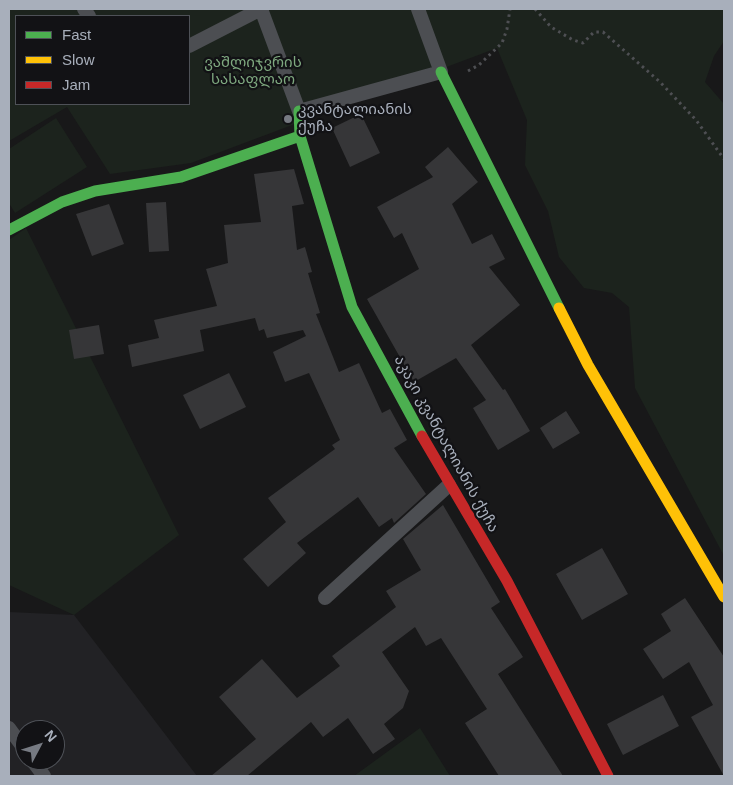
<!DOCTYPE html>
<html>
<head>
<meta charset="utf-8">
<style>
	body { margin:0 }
	#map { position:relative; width:733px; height:785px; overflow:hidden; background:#181819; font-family:Arial,sans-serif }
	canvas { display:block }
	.frame { position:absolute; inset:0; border:10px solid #a8afbb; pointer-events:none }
	.legend { position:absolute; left:15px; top:15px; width:175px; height:90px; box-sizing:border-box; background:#121215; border:1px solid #4e5157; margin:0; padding:6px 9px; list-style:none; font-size:15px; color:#a8afbb }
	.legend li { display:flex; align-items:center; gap:10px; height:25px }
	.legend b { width:25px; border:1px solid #4e5157 }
	.north { position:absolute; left:15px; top:720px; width:50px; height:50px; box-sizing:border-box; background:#121215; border:1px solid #4e5157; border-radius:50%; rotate:50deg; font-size:14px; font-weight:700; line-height:20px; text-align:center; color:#a8afbb }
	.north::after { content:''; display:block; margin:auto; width:18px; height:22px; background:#767a82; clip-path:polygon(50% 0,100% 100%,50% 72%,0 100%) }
</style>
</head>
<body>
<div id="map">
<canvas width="733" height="785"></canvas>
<div class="frame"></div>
<ul class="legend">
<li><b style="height:6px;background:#4caf50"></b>Fast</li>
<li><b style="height:6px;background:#ffc107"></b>Slow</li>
<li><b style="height:6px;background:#c62828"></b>Jam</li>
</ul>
<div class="north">N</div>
</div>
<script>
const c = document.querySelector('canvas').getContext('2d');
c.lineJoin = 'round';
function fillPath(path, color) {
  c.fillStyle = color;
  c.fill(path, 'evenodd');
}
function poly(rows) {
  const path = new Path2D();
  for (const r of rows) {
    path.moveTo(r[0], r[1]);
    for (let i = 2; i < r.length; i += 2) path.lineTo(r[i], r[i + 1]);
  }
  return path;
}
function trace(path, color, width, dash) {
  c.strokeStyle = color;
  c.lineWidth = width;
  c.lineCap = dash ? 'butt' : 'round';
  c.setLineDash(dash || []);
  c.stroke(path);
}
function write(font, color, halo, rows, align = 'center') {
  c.font = font + ' Arial,"Noto Sans Georgian",sans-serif';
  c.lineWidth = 4.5;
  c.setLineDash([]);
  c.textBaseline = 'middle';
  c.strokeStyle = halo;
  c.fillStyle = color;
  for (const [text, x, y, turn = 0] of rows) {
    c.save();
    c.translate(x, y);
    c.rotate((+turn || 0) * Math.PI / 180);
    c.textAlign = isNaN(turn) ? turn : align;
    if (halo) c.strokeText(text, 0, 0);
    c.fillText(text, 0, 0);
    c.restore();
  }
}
fillPath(poly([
	[9,612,74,615,197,776,9,776],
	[25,730,55,730,55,760,25,760]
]), '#222225');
fillPath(poly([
	[9,9,724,9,724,41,714,56,705,82,724,104,724,556,635,388,629,307,612,293,584,288,559,257,548,211,525,165,527,120,497,48,191,163,110,174,67,107,9,141],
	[16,16,189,16,189,104,16,104],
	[56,118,87,167,15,213,9,203,9,149],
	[26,228,179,535,74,615,9,585,9,240],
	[420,728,450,776,354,776]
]), '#1c231d');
fillPath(poly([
	[361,114,380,153,350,167,332,128],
	[448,147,478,182,452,204,472,244,492,234,505,259,489,267,520,305,471,345,503,390,505,389,530,431,498,450,473,408,486,400,456,358,414,382,367,299,419,269,402,233,394,238,377,207,433,177,425,167],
	[294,169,304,204,292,206,297,250,305,247,312,272,308,273,320,313,316,314,339,372,359,363,382,413,390,409,407,440,394,448,426,494,394,523,392,518,379,527,358,497,297,543,306,553,268,587,243,559,286,522,268,498,335,449,332,445,340,440,309,373,285,382,273,352,306,336,303,330,267,338,264,329,259,331,255,318,200,330,204,351,132,367,128,345,159,338,154,320,217,306,206,269,228,263,224,225,261,222,254,174],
	[166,202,169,251,149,252,146,203],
	[109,204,124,244,92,256,76,214],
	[99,325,104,354,74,359,69,330],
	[229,373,246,407,200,429,183,395],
	[566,411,580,433,553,449,540,428],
	[443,505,500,602,491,608,523,657,498,674,563,776,499,776,465,723,487,709,441,638,426,646,415,627,382,652,409,691,403,708,384,724,395,739,373,754,348,718,323,737,311,722,247,776,211,776,256,739,219,697,262,659,297,698,340,666,332,656,396,607,386,591,421,570,403,539],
	[602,548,628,594,582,620,556,574],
	[685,598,724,657,724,776,691,717,713,705,689,662,663,679,643,649,671,631,661,614],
	[663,695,679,726,623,755,607,724]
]), '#363638');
trace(poly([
	[535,9,551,27,573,40,583,43,594,32,603,32,660,82,696,120,724,159],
	[468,71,479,65,502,43,507,29,510,9]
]), '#4e4f53', 3, [2.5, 4]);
trace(poly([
	[84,9,89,16],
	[261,9,299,111,441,72,418,9],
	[189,46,261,9],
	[325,598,449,485],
	[9,728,25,750],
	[32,760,44,776]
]), '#4c4e52', 14);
trace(poly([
	[441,72,559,308],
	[299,111,300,136,352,307,422,436],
	[9,230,62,202,95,191,181,177,300,136]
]), '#4caf50', 11);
trace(poly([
	[559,308,588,365,724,597]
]), '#ffc107', 11);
trace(poly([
	[422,436,507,581,608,776]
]), '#c62828', 11);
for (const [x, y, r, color] of [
	[288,119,5,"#767a82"]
]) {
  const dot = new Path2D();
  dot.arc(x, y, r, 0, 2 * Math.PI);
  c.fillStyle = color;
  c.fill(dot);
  trace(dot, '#121215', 2);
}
write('15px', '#7ea87f', '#121215', [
	["ვაშლიჯვრის",253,63],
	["სასაფლაო",253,80]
]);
write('15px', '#a8afbb', '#121215', [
	["კვანტალიანის",298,110],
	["ქუჩა",298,127]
], 'left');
write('15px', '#a8afbb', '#121215', [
	["აკაკი კვანტალიანის ქუჩა",446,444,61]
]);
</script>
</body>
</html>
